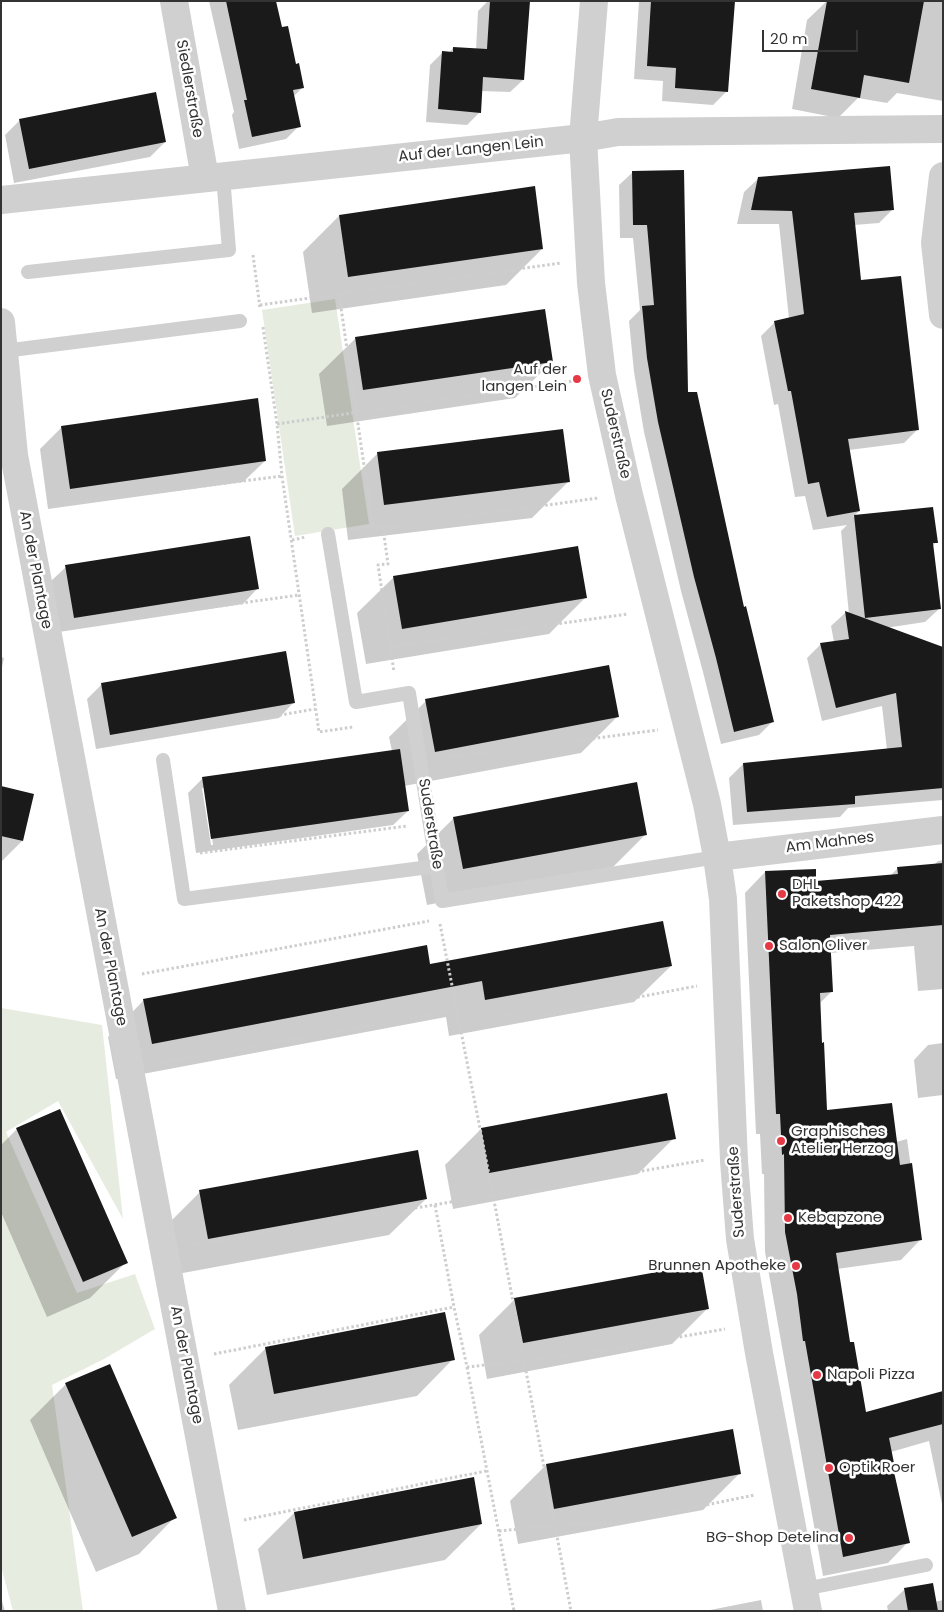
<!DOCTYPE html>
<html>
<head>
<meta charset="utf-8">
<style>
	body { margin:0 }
	#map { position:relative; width:944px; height:1612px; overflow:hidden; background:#fff; font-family:Poppins,sans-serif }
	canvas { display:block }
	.frame { position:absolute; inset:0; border:2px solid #333; pointer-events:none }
	.scale { position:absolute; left:762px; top:30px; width:96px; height:22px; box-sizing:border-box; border:2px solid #333; border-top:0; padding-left:6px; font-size:15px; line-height:18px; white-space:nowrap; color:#333; -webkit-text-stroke:4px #fff; paint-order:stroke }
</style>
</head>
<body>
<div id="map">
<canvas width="944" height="1612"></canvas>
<div class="frame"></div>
<div class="scale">20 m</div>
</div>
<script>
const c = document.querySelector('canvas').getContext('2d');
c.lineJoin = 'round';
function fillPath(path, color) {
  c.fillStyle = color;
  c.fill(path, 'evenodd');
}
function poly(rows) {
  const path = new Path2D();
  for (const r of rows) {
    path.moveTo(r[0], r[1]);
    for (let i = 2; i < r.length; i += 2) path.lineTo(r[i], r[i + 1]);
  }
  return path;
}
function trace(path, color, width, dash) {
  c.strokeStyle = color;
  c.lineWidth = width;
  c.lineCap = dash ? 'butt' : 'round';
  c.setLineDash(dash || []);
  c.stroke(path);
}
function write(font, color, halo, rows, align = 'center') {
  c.font = font + ' Poppins,sans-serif';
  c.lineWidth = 5;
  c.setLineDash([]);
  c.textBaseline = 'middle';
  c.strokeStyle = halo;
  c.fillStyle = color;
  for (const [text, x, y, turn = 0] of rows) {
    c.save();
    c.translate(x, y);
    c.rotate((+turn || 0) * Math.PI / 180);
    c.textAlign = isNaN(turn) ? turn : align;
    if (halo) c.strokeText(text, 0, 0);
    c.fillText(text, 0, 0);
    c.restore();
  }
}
fillPath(poly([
	[335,299,369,524,295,536,262,310],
	[1,1008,102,1025,123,1219,58,1101,6,1132,77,1293,135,1274,155,1329,104,1359,52,1385,83,1611,13,1611,1,1566]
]), '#e6ecdf');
fillPath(poly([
	[209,1,275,1,281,29,302,88,293,97,299,126,286,139,239,149,232,115,234,112],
	[488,1,529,1,523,80,510,92,481,91,480,112,467,125,426,122,430,65,443,52,449,53,453,48,476,50,478,11],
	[639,1,734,1,727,91,713,105,662,101,663,81,634,79],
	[827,1,943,1,943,101,897,93,887,103,858,98,838,118,792,109,807,20],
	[20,120,165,142,150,157,14,183,5,135],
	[683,171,687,393,772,722,759,735,721,744,703,672,681,591,644,432,634,372,629,321,640,310,633,238,620,238,619,185,633,172],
	[759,178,893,209,879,223,854,225,860,281,918,429,904,443,849,450,859,511,853,517,932,508,936,542,932,547,940,608,925,622,885,628,943,649,943,800,848,808,840,817,733,825,729,778,743,764,887,750,882,706,822,721,807,658,821,644,834,642,831,626,845,613,849,615,841,531,847,525,813,530,805,496,795,497,778,404,774,405,761,336,775,322,789,319,779,224,737,224,744,192],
	[339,216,542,249,506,285,312,313,303,252],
	[356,338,552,362,515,398,327,426,319,374],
	[62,427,265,461,243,482,48,509,40,449],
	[378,453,568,482,532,518,348,540,342,489],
	[66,567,257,589,243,604,59,632,51,581],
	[394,577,585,598,549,634,366,664,357,613],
	[1,657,4,658,1,672],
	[102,684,293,703,279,718,96,749,87,699],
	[426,701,617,717,581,753,404,786,408,811,393,825,196,853,188,793,203,778,392,751,389,737],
	[202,788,205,788,213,845,211,845],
	[1,788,22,841,1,862],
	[454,818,646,834,610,870,427,905,417,854],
	[943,860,943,989,918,991,914,946,830,953,831,992,819,1004,825,1112,896,1142,907,1139,921,1239,901,1260,837,1269,849,1344,865,1413,943,1392,943,1509,929,1441,891,1452,893,1463,891,1464,908,1542,888,1563,823,1576,765,1252,764,1174,762,1174,760,1134,756,1134,745,893,765,872,815,883,890,876,898,868,934,865,938,861],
	[429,965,671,966,634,1002,449,1036,446,1017,116,1079,108,1037,144,1000],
	[943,1043,943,1095,918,1098,914,1060,928,1045],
	[17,1129,126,1262,90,1298,47,1317,1,1212,1,1145],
	[481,1129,674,1138,638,1174,453,1209,445,1165],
	[200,1192,426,1199,389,1235,172,1275,164,1228],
	[515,1299,708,1308,672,1344,487,1379,479,1335],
	[266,1348,453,1359,417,1396,238,1430,229,1385],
	[66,1384,175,1517,139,1554,96,1572,30,1420],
	[546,1465,739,1474,703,1510,518,1544,510,1501],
	[473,1478,481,1524,445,1560,267,1595,258,1549,294,1513],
	[904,1590,935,1602,943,1600,943,1611,888,1611,887,1606],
	[1,1598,5,1611,1,1611],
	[761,1600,763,1611,705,1611]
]), '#0003');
fillPath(poly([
	[226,1,276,1,282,27,288,26,296,64,299,63,304,88,293,90,301,127,252,137,244,100,247,100],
	[490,1,530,1,524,80,483,77,481,113,438,109,442,51,453,52,453,47,487,49],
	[651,1,735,1,728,92,675,88,676,68,647,66],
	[827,1,924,1,909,83,864,75,860,98,811,89],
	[156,92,166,142,29,169,19,119],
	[890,166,894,210,854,213,861,280,901,276,919,430,848,439,860,511,827,517,819,482,808,484,791,391,788,391,774,321,804,314,792,211,751,210,758,177],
	[684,170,688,392,697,392,744,607,746,606,774,722,734,732,716,658,694,577,658,422,647,358,642,306,654,305,647,225,633,225,632,171],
	[535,186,543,249,348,277,339,215],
	[545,309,553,362,363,390,355,337],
	[258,398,266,461,70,489,61,426],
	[563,429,570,482,384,505,377,452],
	[933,507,938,543,933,543,941,609,865,618,854,515],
	[250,536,259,589,74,618,65,565],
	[578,546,587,598,402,629,393,576],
	[845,611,943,647,943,788,855,796,855,804,747,812,743,763,902,747,896,693,836,708,820,643,849,639],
	[286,651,295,703,110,735,101,683],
	[609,665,619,717,435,752,425,699],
	[400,749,409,811,211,839,202,777],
	[637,782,647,835,463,869,453,817],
	[1,786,34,794,23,841,1,836],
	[943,863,943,925,830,935,833,992,820,993,822,1043,824,1042,827,1110,892,1103,900,1165,912,1163,922,1240,836,1253,850,1342,854,1342,866,1412,943,1391,943,1424,889,1438,894,1463,892,1463,910,1543,843,1557,805,1341,803,1341,797,1294,785,1232,784,1154,782,1155,780,1114,776,1114,765,871,816,869,816,881,898,874,897,867],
	[663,921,672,966,485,1000,482,981,152,1044,143,999,427,945,430,964],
	[667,1093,676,1139,489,1173,481,1128],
	[60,1109,128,1263,83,1282,16,1128],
	[418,1150,427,1199,208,1239,199,1190],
	[701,1264,709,1309,523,1343,514,1298],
	[445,1312,455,1360,274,1394,265,1347],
	[110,1364,177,1518,132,1537,65,1383],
	[733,1429,741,1474,554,1509,546,1464],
	[474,1477,482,1524,303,1559,294,1512],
	[933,1583,938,1611,908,1611,904,1588]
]), '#1a1a1a');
trace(poly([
	[253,255,260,308],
	[339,294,373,527],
	[260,305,561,263],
	[263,327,277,424,282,476,319,732,353,727],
	[277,424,573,381],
	[55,505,282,476],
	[383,528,388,564,378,565,394,672],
	[352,530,373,527,383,528,598,498],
	[292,540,306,537],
	[77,626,299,595],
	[391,647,628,614],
	[166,735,315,709],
	[100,746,153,737],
	[444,758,658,730],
	[200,853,407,826],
	[440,924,493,1195,571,1611],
	[142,974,429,921],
	[159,1063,455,1010,533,1017,697,986],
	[435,1205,454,1307,467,1367,576,1355,725,1329],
	[193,1245,493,1195,539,1189,705,1160],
	[214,1354,454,1307],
	[467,1367,514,1611],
	[244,1520,486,1471],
	[499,1531,555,1525,617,1523,755,1495]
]), '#cdcdcd', 3, [2.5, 2.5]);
trace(poly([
	[28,272,229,250,223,176],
	[4,351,240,321],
	[328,534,356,702,409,693,442,901,717,857],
	[163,760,184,899,437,866],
	[804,1589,926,1565]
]), '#d0d0d0', 14);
trace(poly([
	[174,1,205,178],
	[594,1,583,138,591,283,602,375,629,495,707,804,717,857,723,899,734,1161,740,1239,759,1353,808,1611],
	[943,176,935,243,943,315],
	[1,200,583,138,618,132,943,129],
	[1,322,14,455,232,1611],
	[717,857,943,830]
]), '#d0d0d0', 28);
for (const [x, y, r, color] of [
	[577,379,5,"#e63946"],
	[782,894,5,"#e63946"],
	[769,946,5,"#e63946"],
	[781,1141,5,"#e63946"],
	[788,1218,5,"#e63946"],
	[796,1266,5,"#e63946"],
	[817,1375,5,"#e63946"],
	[829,1468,5,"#e63946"],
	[849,1538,5,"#e63946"]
]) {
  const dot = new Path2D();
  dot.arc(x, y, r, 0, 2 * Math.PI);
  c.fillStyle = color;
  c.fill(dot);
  trace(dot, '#fff', 2);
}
write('15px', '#333', '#fff', [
	["Siedlerstraße",189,89,80],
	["Auf der Langen Lein",471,150,-6],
	["Suderstraße",615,434,77],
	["An der Plantage",35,570,79],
	["Suderstraße",430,824,81],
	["Am Mahnes",830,843,-7],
	["An der Plantage",110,967,79],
	["Suderstraße",737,1192,-94],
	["An der Plantage",186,1365,79]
]);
write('15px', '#333', '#fff', [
	["Auf der",567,370,"right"],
	["langen Lein",567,387,"right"],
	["DHL",792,885],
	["Paketshop 422",792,902],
	["Salon Oliver",779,946],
	["Graphisches",791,1132],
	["Atelier Herzog",791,1149],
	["Kebapzone",798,1218],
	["Brunnen Apotheke",786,1266,"right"],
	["Napoli Pizza",827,1375],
	["Optik Roer",839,1468],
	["BG-Shop Detelina",839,1538,"right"]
], 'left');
</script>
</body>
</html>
